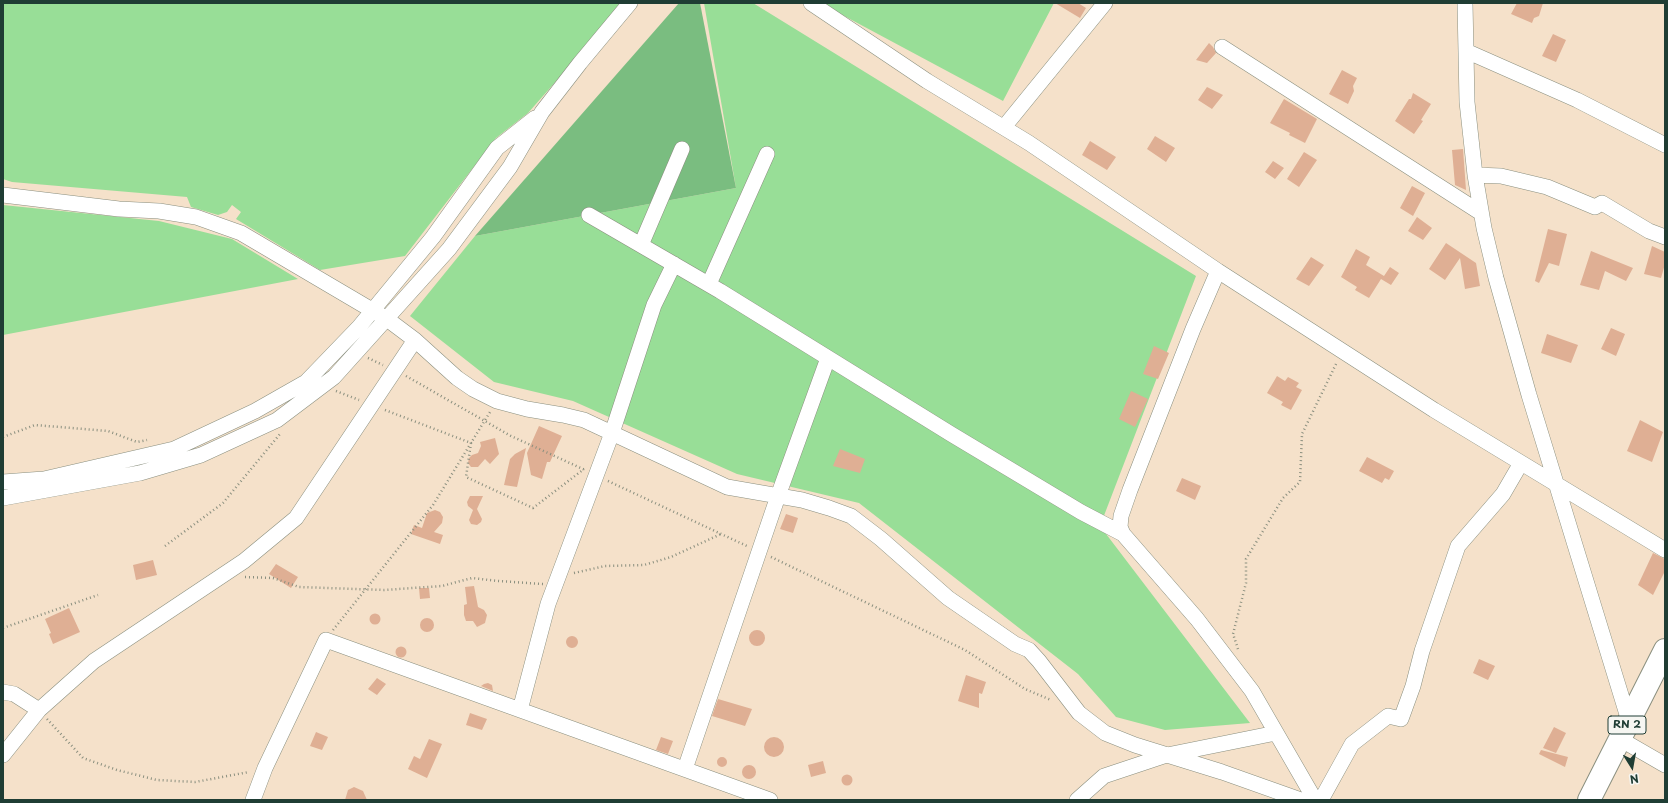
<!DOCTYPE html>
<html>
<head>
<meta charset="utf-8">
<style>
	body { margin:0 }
	#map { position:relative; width:1668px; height:803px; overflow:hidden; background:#f5e1ca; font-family:"Playpen Sans",sans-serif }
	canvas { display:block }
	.frame { position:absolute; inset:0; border:4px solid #1f3d34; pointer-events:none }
	.north { position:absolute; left:1612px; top:747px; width:40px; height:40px; -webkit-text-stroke:3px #f6f6f2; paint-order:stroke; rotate:169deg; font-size:11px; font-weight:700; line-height:16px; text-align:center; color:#1f3d34 }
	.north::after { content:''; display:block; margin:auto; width:14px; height:18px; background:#1f3d34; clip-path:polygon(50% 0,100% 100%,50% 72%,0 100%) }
</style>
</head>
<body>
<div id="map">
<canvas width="1668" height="803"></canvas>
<div class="frame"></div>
<div class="north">N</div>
</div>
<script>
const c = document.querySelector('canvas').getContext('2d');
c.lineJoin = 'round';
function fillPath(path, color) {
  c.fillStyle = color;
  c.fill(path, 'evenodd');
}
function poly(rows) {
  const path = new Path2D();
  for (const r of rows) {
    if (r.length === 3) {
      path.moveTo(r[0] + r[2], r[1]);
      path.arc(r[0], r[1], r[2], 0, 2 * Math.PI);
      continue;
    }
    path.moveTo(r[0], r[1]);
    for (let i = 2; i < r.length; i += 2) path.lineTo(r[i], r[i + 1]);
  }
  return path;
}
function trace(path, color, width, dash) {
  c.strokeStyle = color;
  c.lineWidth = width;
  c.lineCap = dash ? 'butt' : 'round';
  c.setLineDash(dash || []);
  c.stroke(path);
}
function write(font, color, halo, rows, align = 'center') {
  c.font = font + ' "Playpen Sans",sans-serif';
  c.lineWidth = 3;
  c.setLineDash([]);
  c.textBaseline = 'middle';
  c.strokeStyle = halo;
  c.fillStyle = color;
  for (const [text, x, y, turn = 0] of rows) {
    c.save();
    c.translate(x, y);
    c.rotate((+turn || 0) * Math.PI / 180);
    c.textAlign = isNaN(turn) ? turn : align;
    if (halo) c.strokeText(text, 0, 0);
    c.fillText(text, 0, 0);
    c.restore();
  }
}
fillPath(poly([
	[3,3,625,3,528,113,496,138,405,256,320,270,236,219,241,212,232,205,227,212,218,215,191,207,187,197,12,182,3,179],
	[704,3,753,3,1196,276,1100,526,1250,723,1165,730,1116,717,1078,674,859,503,737,474,573,401,494,382,410,316,475,236,736,188],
	[820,3,1054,3,1003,101],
	[3,205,159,221,232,239,298,279,3,335]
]), '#98de97');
fillPath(poly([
	[679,3,700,3,736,188,475,236]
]), '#7abd80');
fillPath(poly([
	[1055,3,1078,3,1086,8,1080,18],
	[1517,3,1543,3,1539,16,1534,18,1532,23,1511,14],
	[1553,34,1566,40,1556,62,1542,56],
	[1209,43,1213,47,1216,53,1207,63,1196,60],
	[1342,70,1357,78,1353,86,1354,91,1348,104,1329,94],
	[1207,87,1223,95,1212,109,1198,100],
	[1413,93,1431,104,1421,120,1423,121,1414,134,1395,121,1409,99,1411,99],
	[1284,99,1317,119,1305,143,1289,135,1290,133,1270,123],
	[1155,136,1175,148,1166,162,1147,149],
	[1090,141,1116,157,1107,170,1082,155],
	[1463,149,1466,190,1455,185,1452,150],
	[1304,152,1317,160,1299,187,1287,179],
	[1273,161,1284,168,1275,179,1265,172],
	[1412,186,1425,193,1413,216,1400,208],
	[1417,217,1432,228,1423,240,1408,231],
	[1548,229,1567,234,1559,266,1549,263,1539,283,1535,281],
	[1446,243,1476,263,1480,286,1465,289,1460,258,1445,280,1429,269],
	[1652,246,1665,252,1665,264,1661,278,1644,274],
	[1356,249,1370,257,1366,265,1384,276,1390,267,1399,273,1391,285,1381,279,1369,298,1355,290,1357,287,1341,277],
	[1591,251,1633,268,1626,281,1605,271,1599,290,1580,285],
	[1311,257,1324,265,1309,286,1296,279],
	[1611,328,1625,334,1616,356,1601,349],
	[1547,334,1578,345,1571,363,1541,353],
	[1154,346,1169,353,1158,379,1143,374],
	[1277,376,1285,381,1288,377,1299,383,1296,387,1302,390,1291,410,1281,405,1283,402,1267,393],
	[1131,391,1148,399,1135,427,1119,419],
	[1640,420,1663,432,1652,462,1627,451],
	[539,426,562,436,550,462,547,462,542,479,531,475,527,453],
	[495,438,499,454,490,464,485,459,478,467,471,467,468,463,469,458,472,455,478,453,481,446,480,442],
	[526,448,517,487,504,485,510,459,515,454],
	[840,449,865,459,860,473,833,466],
	[1367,457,1394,471,1389,480,1385,478,1382,483,1359,471],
	[1182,478,1201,486,1195,500,1176,491],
	[470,496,483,496,477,509,482,519,481,522,477,525,471,524,469,520,473,510,468,506,467,502],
	[435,510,440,512,443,517,442,523,434,532,443,535,440,544,411,534,414,525,422,528,427,513],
	[786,514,798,518,793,533,780,529],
	[1653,553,1665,559,1665,571,1653,595,1638,585],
	[153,560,157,575,136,580,133,565],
	[276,564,298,577,291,588,269,574],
	[474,586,478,607,484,610,487,615,485,623,477,627,473,621,466,621,464,615,464,605,467,604,465,587],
	[419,588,429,588,430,598,420,599],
	[69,608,80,632,53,644,49,634,51,633,45,619],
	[375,619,5.5],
	[427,625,7],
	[757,638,8],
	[572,642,6],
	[401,652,5.5],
	[1479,659,1495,666,1488,680,1473,673],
	[966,675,986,682,982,694,979,693,979,708,958,701],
	[377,678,386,684,377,695,368,689],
	[488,683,492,685,493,691,481,686,484,684],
	[718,699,752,709,745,726,712,716],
	[470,713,487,719,482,730,466,725],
	[1554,727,1566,733,1556,753,1543,748],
	[316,732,328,737,322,750,310,746],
	[774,747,10],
	[661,737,673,741,668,754,656,750],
	[429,739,442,744,427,778,408,769,414,756,420,759],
	[1541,750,1568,757,1565,767,1539,754],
	[722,762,5],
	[823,761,826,773,811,777,808,765],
	[749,772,7],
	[847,780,5.5],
	[354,787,363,791,367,800,345,800,348,790]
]), '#dfaf94');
const minor = poly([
	[811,3,927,81,1029,143,1218,271,1434,410,1665,550],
	[1465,3,1467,102,1475,175,1484,228,1496,278,1529,395,1629,721],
	[1222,47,1481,213],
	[1466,51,1577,100,1665,145],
	[1004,127,1105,3],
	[1475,175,1501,176,1547,187,1595,207,1602,203,1649,231,1665,237],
	[3,195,119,209,159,211,196,217,241,233,387,319,415,340,457,378,473,389,497,401,527,409,563,415,584,420,727,487,802,500,829,508,851,516,881,539,948,598,1015,644,1029,650,1039,661,1079,713,1105,733,1135,745,1222,772,1301,800],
	[589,215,720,291,951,434,1081,512,1123,534],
	[641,245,682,149],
	[1218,271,1193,329,1130,490,1121,516,1120,527,1123,534,1197,619,1252,691,1315,800],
	[709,284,767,154],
	[3,482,44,479,174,449,255,411,306,382,359,327,433,237,497,148,535,118],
	[3,498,140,473,201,455,277,420,334,377,449,249,510,167,542,112,580,63,630,3],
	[3,692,14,694,39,710],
	[520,710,548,604,612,433,654,305,674,264],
	[1620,739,1665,765],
	[3,755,39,710,94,661,244,561,296,518,415,340],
	[685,769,778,496,828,358],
	[253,800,265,768,326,640,770,800],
	[1077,800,1104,776,1167,755,1276,733],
	[1321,800,1352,744,1388,716,1401,719,1413,686,1422,651,1458,546,1503,494,1521,463]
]);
const highway = poly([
	[1589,800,1665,650]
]);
trace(minor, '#8a8f7f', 16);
trace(highway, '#8a8f7f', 24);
trace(poly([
	[368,358,383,365],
	[406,376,511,436,585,470],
	[336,391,359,400],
	[385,410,471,443,466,477,533,508,584,469],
	[3,437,35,425,108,431,137,442,147,440],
	[608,481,749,547],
	[165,546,223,503,280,434],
	[771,557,965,650,1025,689,1051,700],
	[574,573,605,566,644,565,671,557,721,534],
	[245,577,273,578,299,587,384,590,442,586,472,578,498,581,543,584],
	[3,628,98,595],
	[333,630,433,505,490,412],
	[1238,649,1233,634,1246,583,1246,559,1283,498,1300,482,1302,434,1337,362],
	[47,719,83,758,117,770,157,780,195,782,249,772]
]), '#8a8f7f', 2.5, [1, 3]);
trace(minor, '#fff', 15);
trace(highway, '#fff', 22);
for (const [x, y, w] of [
	[1627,725,38]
]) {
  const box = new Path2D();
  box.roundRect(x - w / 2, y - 9, w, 18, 3);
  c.fillStyle = '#f6f6f2';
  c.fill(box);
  trace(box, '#1f3d34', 1);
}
write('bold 11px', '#1f3d34', null, [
	["RN 2",1627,725]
]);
</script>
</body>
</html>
